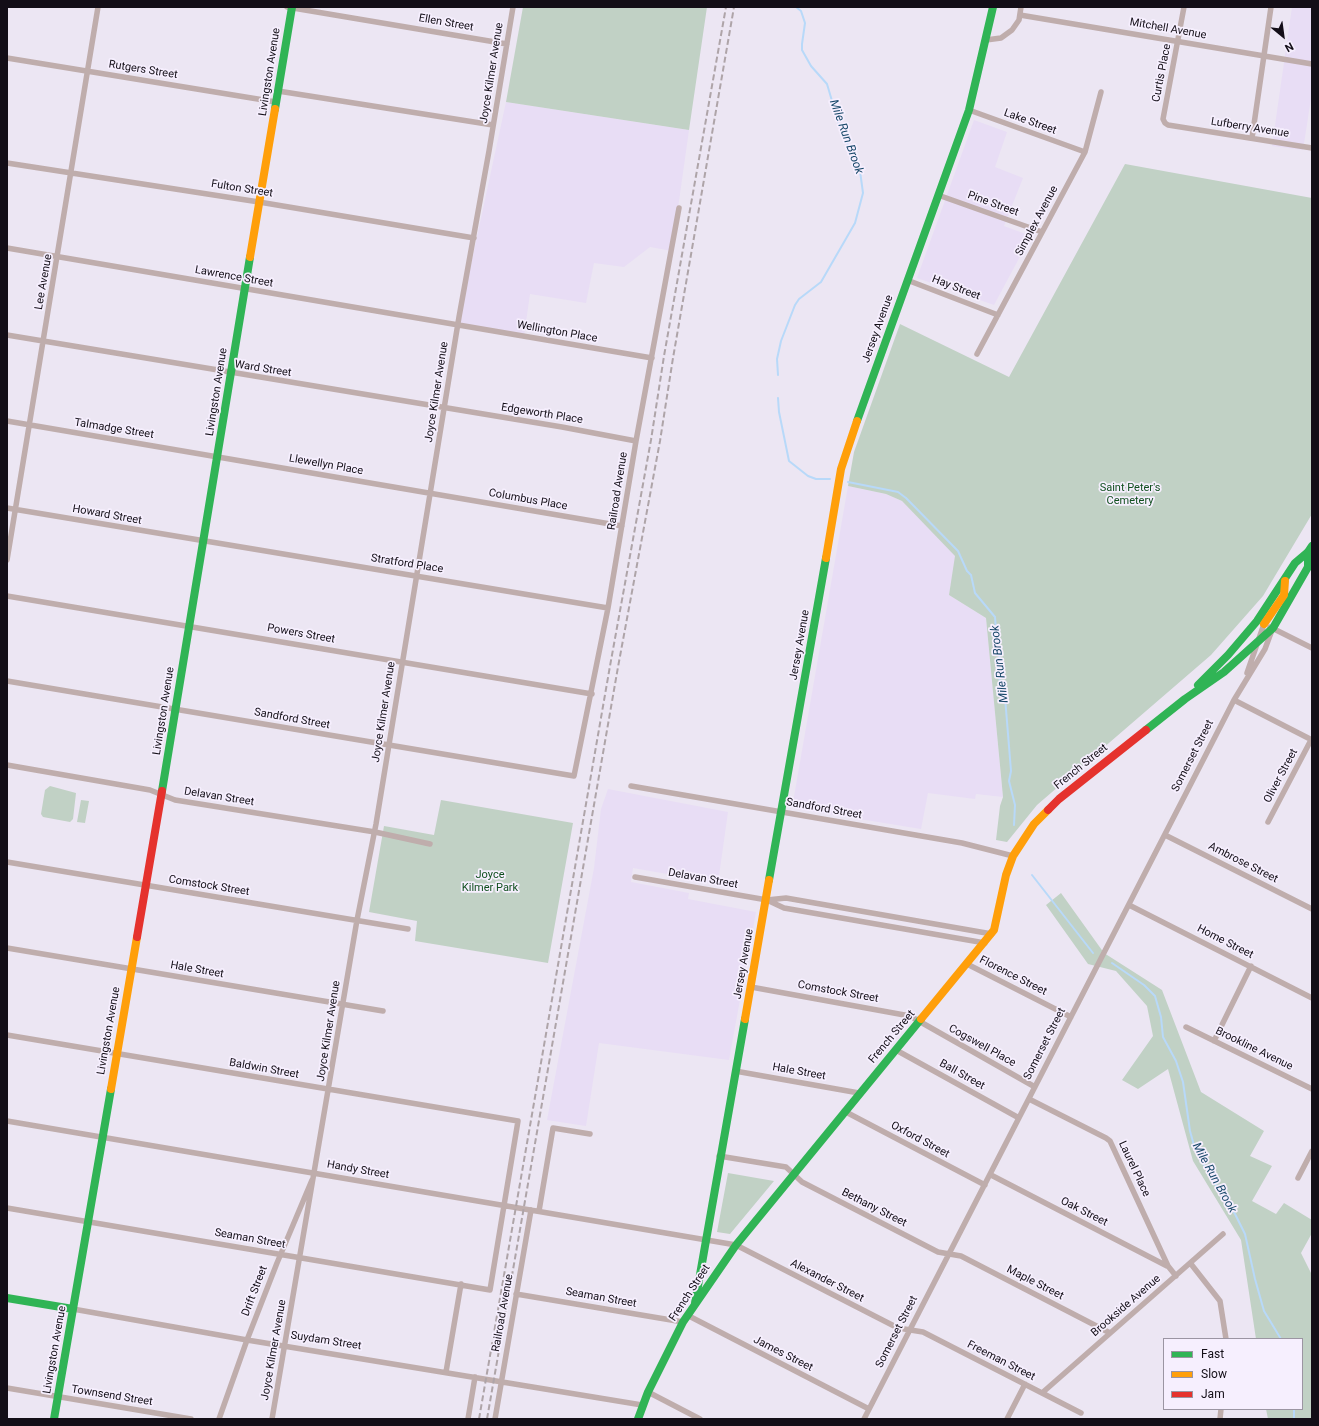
<!DOCTYPE html>
<html>
<head>
<meta charset="utf-8">
<style>
	body { margin:0 }
	#map { position:relative; width:1319px; height:1426px; overflow:hidden; background:#ece6f3; font-family:Roboto,sans-serif }
	canvas { display:block }
	.frame { position:absolute; inset:0; border:8px solid #130e17; pointer-events:none }
	.legend { position:absolute; left:1163px; top:1338px; width:140px; height:72px; box-sizing:border-box; background:#f6effe; border:1px solid #9b95a2; margin:0; padding:5px 7px; list-style:none; font-size:12px; color:#130e17 }
	.legend li { display:flex; align-items:center; gap:8px; height:20px }
	.legend b { width:20px; border:1px solid #9b95a2 }
	.north { position:absolute; left:1263px; top:16px; width:40px; height:40px; -webkit-text-stroke:3px #f6effe; paint-order:stroke; rotate:151deg; font-size:11px; font-weight:700; line-height:16px; text-align:center; color:#130e17 }
	.north::after { content:''; display:block; margin:auto; width:14px; height:18px; background:#130e17; clip-path:polygon(50% 0,100% 100%,50% 72%,0 100%) }
</style>
</head>
<body>
<div id="map">
<canvas width="1319" height="1426"></canvas>
<div class="frame"></div>
<ul class="legend">
<li><b style="height:5px;background:#30b455"></b>Fast</li>
<li><b style="height:5px;background:#ff9f0a"></b>Slow</li>
<li><b style="height:5px;background:#e5322d"></b>Jam</li>
</ul>
<div class="north">N</div>
</div>
<script>
const c = document.querySelector('canvas').getContext('2d');
c.lineJoin = 'round';
function fillPath(path, color) {
  c.fillStyle = color;
  c.fill(path, 'evenodd');
}
function poly(rows) {
  const path = new Path2D();
  for (const r of rows) {
    path.moveTo(r[0], r[1]);
    for (let i = 2; i < r.length; i += 2) path.lineTo(r[i], r[i + 1]);
  }
  return path;
}
function trace(path, color, width, dash) {
  c.strokeStyle = color;
  c.lineWidth = width;
  c.lineCap = dash ? 'butt' : 'round';
  c.setLineDash(dash || []);
  c.stroke(path);
}
function write(font, color, halo, rows, align = 'center') {
  c.font = font + ' Roboto,sans-serif';
  c.lineWidth = 3.5;
  c.setLineDash([]);
  c.textBaseline = 'middle';
  c.strokeStyle = halo;
  c.fillStyle = color;
  for (const [text, x, y, turn = 0] of rows) {
    c.save();
    c.translate(x, y);
    c.rotate((+turn || 0) * Math.PI / 180);
    c.textAlign = isNaN(turn) ? turn : align;
    if (halo) c.strokeText(text, 0, 0);
    c.fillText(text, 0, 0);
    c.restore();
  }
}
fillPath(poly([
	[1292,7,1312,7,1312,92,1303,150,1272,146],
	[506,102,689,130,672,251,650,247,624,267,594,263,586,303,530,294,524,336,458,325],
	[974,120,1007,132,995,167,1023,178,1004,226,1031,236,994,305,917,278],
	[848,486,886,494,902,501,956,556,949,595,986,618,1003,797,976,794,975,799,928,793,921,829,792,808],
	[608,789,728,812,718,883,633,868,631,882,689,893,688,899,756,912,729,1060,599,1043,586,1126,547,1120,594,868,601,809]
]), '#e8ddf5');
fillPath(poly([
	[523,7,707,7,689,130,506,102],
	[1125,164,1312,198,1312,514,1263,596,1211,655,1037,805,1007,842,996,840,1000,806,1003,797,986,618,949,595,955,556,902,501,886,494,848,486,854,452,900,324,1009,377],
	[50,786,76,793,73,819,70,822,43,817,41,814,45,790],
	[81,800,89,801,85,823,77,822],
	[441,800,573,823,548,963,415,941,417,921,369,912,384,826,434,835],
	[1061,893,1104,953,1162,990,1201,1092,1264,1131,1250,1156,1272,1166,1252,1201,1276,1214,1284,1203,1312,1220,1312,1233,1301,1253,1312,1275,1312,1419,1268,1419,1266,1409,1302,1409,1302,1339,1256,1339,1241,1240,1193,1161,1168,1069,1138,1089,1122,1080,1153,1036,1147,1006,1116,971,1088,964,1046,905],
	[728,1173,774,1181,730,1234,717,1232]
]), '#c1d1c5');
trace(poly([
	[778,375,777,359,781,341,795,305,799,299,821,282,855,223,863,193,860,171,840,128,827,84,811,66,802,50,802,44,805,23,801,11,796,7],
	[778,398,779,412,789,461,808,476,816,479,830,479],
	[848,482,898,492,906,498,958,551,967,571,971,575,975,593,995,617,997,643,1000,659,999,671,1000,684,1005,697,1011,771,1009,781,1015,805,1014,825],
	[1032,875,1093,953],
	[1112,963,1144,985,1155,996,1161,1017,1163,1037,1176,1061,1183,1082,1190,1131,1195,1149,1218,1189,1235,1214,1245,1234,1255,1279,1264,1311,1281,1339],
	[1294,1419,1294,1409]
]), '#b8d9f9', 2);
trace(poly([
	[287,7,507,44],
	[1184,7,1163,119,1165,123,1168,125,1312,148],
	[1020,15,1312,64],
	[986,40,1001,38,1012,30,1019,20,1021,7],
	[7,58,276,102],
	[278,91,493,125],
	[969,110,1085,152],
	[1252,138,1271,7],
	[7,163,259,202,474,238],
	[938,195,1042,232],
	[7,248,652,358],
	[907,280,998,315],
	[7,335,562,427,636,441],
	[977,354,1085,152,1101,92],
	[7,421,622,526],
	[7,508,608,608],
	[7,560,98,7],
	[7,596,592,694],
	[1270,627,1312,648],
	[1247,673,1264,624],
	[7,681,574,776,608,608,636,441,679,208],
	[1234,700,1312,740],
	[7,765,150,790,175,800,375,832,430,844],
	[631,786,962,843,1013,856],
	[1268,822,1311,740],
	[1165,835,1312,909],
	[7,862,408,929],
	[635,877,767,900,786,898,992,934],
	[767,900,784,908,985,943],
	[1129,905,1312,998],
	[7,948,383,1011],
	[967,964,1071,1017],
	[751,987,910,1016,1035,1087],
	[1186,1027,1312,1089],
	[7,1035,518,1121,490,1290,7,1208],
	[1214,1041,1251,966],
	[896,1050,1019,1118],
	[735,1071,859,1093],
	[1029,1099,1106,1138,1110,1141,1168,1266,1176,1276],
	[844,1111,985,1185],
	[7,1121,736,1245,898,1328,923,1332,1081,1413],
	[719,1156,786,1167,802,1182,938,1252,961,1256,1110,1333],
	[991,1175,1167,1266],
	[1298,1178,1312,1151],
	[539,1211,553,1128,590,1134],
	[1191,1264,1220,1301,1226,1339],
	[516,1294,683,1322],
	[73,1309,247,1340,642,1405],
	[687,1315,869,1409],
	[446,1372,461,1284],
	[7,1388,191,1419],
	[648,1392,700,1419],
	[1042,1393,1223,1234],
	[219,1419,247,1340,277,1263,312,1180],
	[272,1419,357,920,376,824,459,317,489,151,513,7],
	[468,1419,475,1377],
	[495,1419,531,1210],
	[864,1419,1234,700,1265,649,1272,630],
	[1007,1419,1025,1384],
	[1220,1419,1221,1409]
]), '#bfadac', 5.5);
trace(poly([
	[275,109,292,7],
	[857,421,969,110,993,7],
	[1198,685,1228,655,1257,621,1295,563,1308,552,1312,546],
	[1146,730,1185,699,1224,672,1273,628,1308,567,1308,552],
	[162,791,250,257],
	[769,880,826,558],
	[7,1298,73,1309],
	[695,1303,745,1019],
	[54,1419,111,1089],
	[638,1419,648,1392,683,1322,736,1245,921,1019]
]), '#30b455', 8);
trace(poly([
	[250,257,275,109],
	[826,558,841,469,857,421],
	[1264,624,1284,595,1285,581],
	[745,1019,769,880],
	[921,1019,994,930,1006,875,1013,856,1034,824,1048,810],
	[111,1089,137,937]
]), '#ff9f0a', 8);
trace(poly([
	[1048,810,1059,799,1146,730],
	[137,937,162,791]
]), '#e5322d', 8);
trace(poly([
	[479,1419,610,666,651,440,664,356,726,7],
	[487,1419,618,667,660,441,673,358,734,7]
]), '#aea4a8', 2, [6, 3]);
write('11px', '#130e17', '#f6effe', [
	["Ellen Street",446,23,10],
	["Mitchell Avenue",1168,29,10],
	["Rutgers Street",143,70,9],
	["Livingston Avenue",270,72,-81],
	["Joyce Kilmer Avenue",492,73,-81],
	["Curtis Place",1162,73,-79],
	["Lake Street",1030,122,20],
	["Lufberry Avenue",1250,128,9],
	["Fulton Street",242,189,9],
	["Pine Street",993,204,20],
	["Simplex Avenue",1037,221,-62],
	["Lawrence Street",234,277,10],
	["Lee Avenue",44,282,-80],
	["Hay Street",956,288,21],
	["Jersey Avenue",878,329,-70],
	["Wellington Place",557,332,10],
	["Ward Street",263,369,9],
	["Livingston Avenue",217,392,-81],
	["Joyce Kilmer Avenue",437,392,-81],
	["Edgeworth Place",542,414,9],
	["Talmadge Street",114,429,9],
	["Llewellyn Place",326,465,10],
	["Railroad Avenue",618,491,-81],
	["Columbus Place",528,500,10],
	["Howard Street",107,515,10],
	["Stratford Place",407,564,9],
	["Powers Street",301,634,10],
	["Jersey Avenue",800,645,-80],
	["Livingston Avenue",164,711,-81],
	["Joyce Kilmer Avenue",384,712,-81],
	["Sandford Street",292,719,10],
	["Somerset Street",1193,756,-63],
	["French Street",1081,767,-39],
	["Oliver Street",1281,776,-62],
	["Delavan Street",219,797,9],
	["Sandford Street",824,809,10],
	["Ambrose Street",1243,863,27],
	["Delavan Street",703,879,10],
	["Comstock Street",209,886,9],
	["Home Street",1225,942,27],
	["Jersey Avenue",744,964,-80],
	["Hale Street",197,970,10],
	["Florence Street",1013,976,27],
	["Comstock Street",838,992,10],
	["Livingston Avenue",109,1031,-80],
	["Joyce Kilmer Avenue",329,1031,-81],
	["French Street",892,1037,-50],
	["Somerset Street",1045,1044,-63],
	["Cogswell Place",982,1046,29],
	["Brookline Avenue",1254,1049,26],
	["Baldwin Street",264,1069,10],
	["Hale Street",799,1072,10],
	["Ball Street",962,1075,29],
	["Oxford Street",920,1140,28],
	["Laurel Place",1134,1169,65],
	["Handy Street",358,1170,10],
	["Bethany Street",874,1208,27],
	["Oak Street",1084,1212,27],
	["Seaman Street",250,1239,10],
	["Alexander Street",827,1281,27],
	["Maple Street",1035,1283,27],
	["Drift Street",255,1291,-69],
	["French Street",690,1293,-57],
	["Seaman Street",601,1298,10],
	["Brookside Avenue",1126,1306,-41],
	["Railroad Avenue",503,1313,-80],
	["Somerset Street",897,1332,-63],
	["Suydam Street",326,1341,9],
	["Livingston Avenue",55,1350,-80],
	["Joyce Kilmer Avenue",274,1350,-80],
	["James Street",783,1354,27],
	["Freeman Street",1001,1361,27],
	["Townsend Street",112,1396,9]
]);
write('11px', '#104f1e', '#f6effe', [
	["Saint Peter's",1130,488],
	["Cemetery",1130,501],
	["Joyce",490,875],
	["Kilmer Park",490,888]
]);
write('italic 12px', '#184869', '#f6effe', [
	["Mile Run Brook",846,137,70],
	["Mile Run Brook",1000,664,-97],
	["Mile Run Brook",1214,1178,61]
]);
</script>
</body>
</html>
